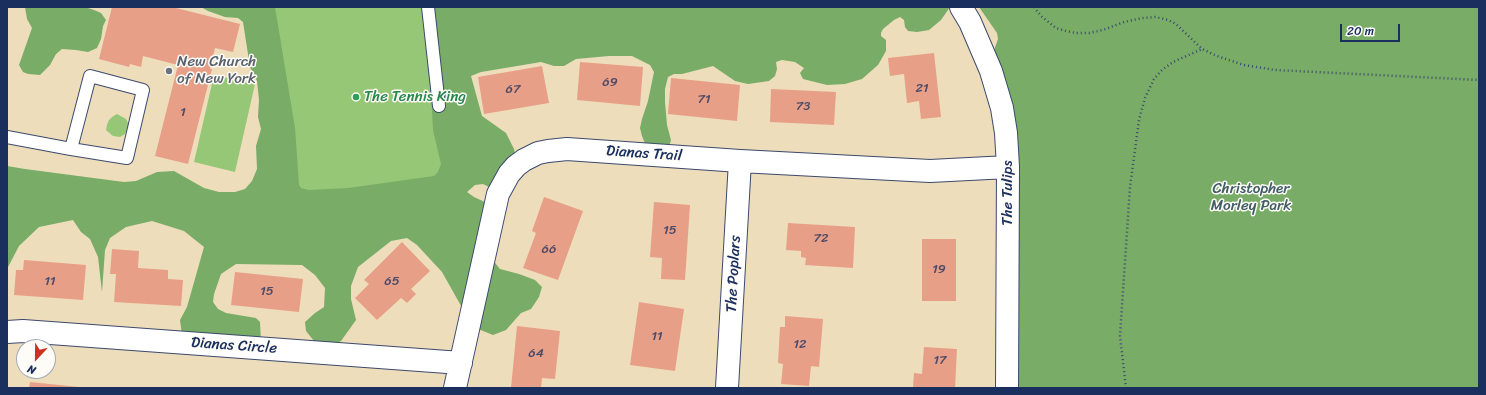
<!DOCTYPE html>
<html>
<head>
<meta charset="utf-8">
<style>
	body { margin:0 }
	#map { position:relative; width:1486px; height:395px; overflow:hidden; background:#edb; font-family:Sriracha,sans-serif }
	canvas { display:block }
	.frame { position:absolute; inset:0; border:8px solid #1b2f5e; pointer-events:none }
	.north { position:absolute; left:16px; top:339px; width:40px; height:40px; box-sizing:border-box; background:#fdfcf7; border:1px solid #a3aaba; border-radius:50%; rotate:202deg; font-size:11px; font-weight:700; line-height:16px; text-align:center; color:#1b2f5e }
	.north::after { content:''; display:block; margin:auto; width:14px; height:18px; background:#c8321e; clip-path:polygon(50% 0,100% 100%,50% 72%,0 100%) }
	.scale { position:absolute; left:1340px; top:24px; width:60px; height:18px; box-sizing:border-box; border:2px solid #1b2f5e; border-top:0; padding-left:5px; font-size:12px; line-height:14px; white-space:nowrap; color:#1b2f5e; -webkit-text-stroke:3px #fdfcf7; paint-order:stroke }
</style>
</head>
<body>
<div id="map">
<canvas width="1486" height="395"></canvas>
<div class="frame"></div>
<div class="north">N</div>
<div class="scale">20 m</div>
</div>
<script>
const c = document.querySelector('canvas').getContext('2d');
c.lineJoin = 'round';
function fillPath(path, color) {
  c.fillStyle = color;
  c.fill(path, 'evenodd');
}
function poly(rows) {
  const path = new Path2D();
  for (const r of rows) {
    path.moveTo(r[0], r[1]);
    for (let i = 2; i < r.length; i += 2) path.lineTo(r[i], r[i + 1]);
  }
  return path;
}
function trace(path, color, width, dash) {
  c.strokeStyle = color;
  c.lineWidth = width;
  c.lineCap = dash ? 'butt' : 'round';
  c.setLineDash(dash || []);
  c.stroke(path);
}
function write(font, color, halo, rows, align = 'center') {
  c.font = font + ' Sriracha,sans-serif';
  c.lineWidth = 3;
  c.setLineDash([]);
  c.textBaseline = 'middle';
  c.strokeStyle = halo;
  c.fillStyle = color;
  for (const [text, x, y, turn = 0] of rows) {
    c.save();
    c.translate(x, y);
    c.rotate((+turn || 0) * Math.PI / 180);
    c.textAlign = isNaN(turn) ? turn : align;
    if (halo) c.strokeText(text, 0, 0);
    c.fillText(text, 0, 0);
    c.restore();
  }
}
fillPath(poly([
	[262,7,428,7,450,194,286,213],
	[214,75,255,84,235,172,194,162],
	[117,114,126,119,129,125,125,134,120,137,113,136,106,130,107,125,109,120,112,117]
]), '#96c776');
fillPath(poly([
	[25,7,85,7,94,10,101,13,106,20,103,26,101,39,97,48,88,52,76,50,62,49,56,54,50,65,40,75,28,74,23,72,19,65,32,28,27,19],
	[201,7,275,7,295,128,299,185,301,188,309,190,348,188,434,176,438,172,441,164,433,130,431,91,434,85,423,7,950,7,941,20,929,30,917,32,908,31,905,27,904,20,900,17,894,20,883,29,881,33,881,36,886,40,886,51,878,65,862,79,845,84,827,85,803,79,800,73,804,68,795,62,782,60,776,62,777,69,775,76,769,81,748,84,735,81,713,66,682,74,674,74,668,77,665,89,665,102,667,125,671,140,669,147,646,146,642,136,640,128,642,119,648,101,654,72,650,65,632,56,609,56,576,59,564,66,554,66,541,62,481,72,471,76,482,116,506,133,514,149,519,169,515,187,506,192,493,189,483,184,475,185,467,192,474,197,487,203,492,259,500,269,519,274,535,280,542,287,539,297,531,309,521,313,506,330,493,335,478,329,460,304,442,272,417,245,407,238,391,241,358,267,351,286,351,299,356,320,341,341,329,348,318,346,306,331,305,322,315,313,324,307,325,288,315,275,302,265,236,264,221,274,214,294,213,302,218,309,226,313,256,318,260,322,261,342,182,335,180,320,187,307,204,247,184,231,152,221,126,227,110,238,105,250,102,292,98,257,90,239,81,232,73,220,39,227,19,246,7,269,7,166,25,169,124,182,136,181,157,172,174,171,204,188,219,192,235,192,245,189,252,181,257,169,256,146,261,129,258,117,259,100,257,81,250,67,243,22,238,18,225,17,208,11],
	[979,7,1479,7,1479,388,1014,388,993,53,998,39,997,33]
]), '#78ac67');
fillPath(poly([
	[112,7,172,7,240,24,233,52,215,48,210,69,212,69,188,164,155,156,178,65,143,56,141,67,130,64,129,67,99,59],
	[934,53,941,117,921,119,919,101,907,103,904,74,890,76,888,58],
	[580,62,643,67,640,106,577,100],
	[542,66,549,103,484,114,478,77],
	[671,78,740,85,737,121,668,114],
	[771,89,836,92,834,125,770,122],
	[544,197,583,211,558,280,523,268,536,233,532,231],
	[654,202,690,205,685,280,661,279,662,258,650,257],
	[788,223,855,227,853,268,805,265,806,258,801,257,801,251,786,250],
	[922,239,956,239,956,301,922,301],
	[402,242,430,271,411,289,416,294,407,303,401,298,377,320,355,298,369,284,364,280],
	[112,249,139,251,138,268,168,270,168,279,183,280,181,306,114,302,116,274,110,274],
	[24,260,86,265,83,300,14,295,16,270,23,270],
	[235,272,303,279,299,312,231,305],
	[639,302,684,309,675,371,630,365],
	[785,316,823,319,819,367,811,366,809,386,781,384,783,364,778,363,780,327,785,327],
	[517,326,560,331,555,379,542,378,541,388,511,388],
	[924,347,957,349,955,388,913,388,914,373,922,374],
	[30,382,79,387,79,388,29,388]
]), '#e89f87');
const lane = poly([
	[428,7,439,106],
	[7,137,71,149,127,158,143,90,90,76,71,149]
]);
const street = poly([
	[961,7,970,22,991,71,1002,108,1006,133,1008,167,1007,388],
	[7,332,23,331,461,363],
	[455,388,498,194,509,174,516,166,524,160,538,153,548,151,567,149,740,161,930,171,1008,167],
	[727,388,740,161]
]);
trace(lane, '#3b496c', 14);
trace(street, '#3b496c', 24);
trace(poly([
	[1034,7,1041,16,1056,28,1066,31,1076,33,1089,33,1103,30,1124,22,1142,18,1156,17,1168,20,1176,24,1202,49,1217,56,1244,65,1275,70,1479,80],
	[1126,388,1120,336,1130,187,1139,120,1145,98,1154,79,1162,70,1173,62,1202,49]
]), '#3b496c', 2.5, [1, 3]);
trace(lane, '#fff', 12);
trace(street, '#fff', 22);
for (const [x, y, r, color] of [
	[169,71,4,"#6b7280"],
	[356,97,4,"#2e9e5b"]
]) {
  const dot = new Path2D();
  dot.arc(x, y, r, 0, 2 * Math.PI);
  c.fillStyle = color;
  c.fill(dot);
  trace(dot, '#fdfcf7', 1.5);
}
write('13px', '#4e4b68', null, [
	["69",610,83],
	["21",922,89],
	["67",513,90],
	["71",704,100],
	["73",803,107],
	["1",183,113],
	["15",670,231],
	["72",821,239],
	["66",549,250],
	["19",939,270],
	["11",50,282],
	["65",392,282],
	["15",267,292],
	["11",657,337],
	["12",800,345],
	["64",536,354],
	["17",940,361]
]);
write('15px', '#5b616d', '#fdfcf7', [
	["New Church",177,62],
	["of New York",177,79]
], 'left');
write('15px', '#27864d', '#fdfcf7', [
	["The Tennis King",364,97]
], 'left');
write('15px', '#1b2f5e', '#fdfcf7', [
	["Dianas Trail",644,154,4],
	["The Tulips",1008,193,-90],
	["The Poplars",734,274,-87],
	["Dianas Circle",234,346,4]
]);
write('15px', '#405d65', '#fdfcf7', [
	["Christopher",1251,189],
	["Morley Park",1251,206]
]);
</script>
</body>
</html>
